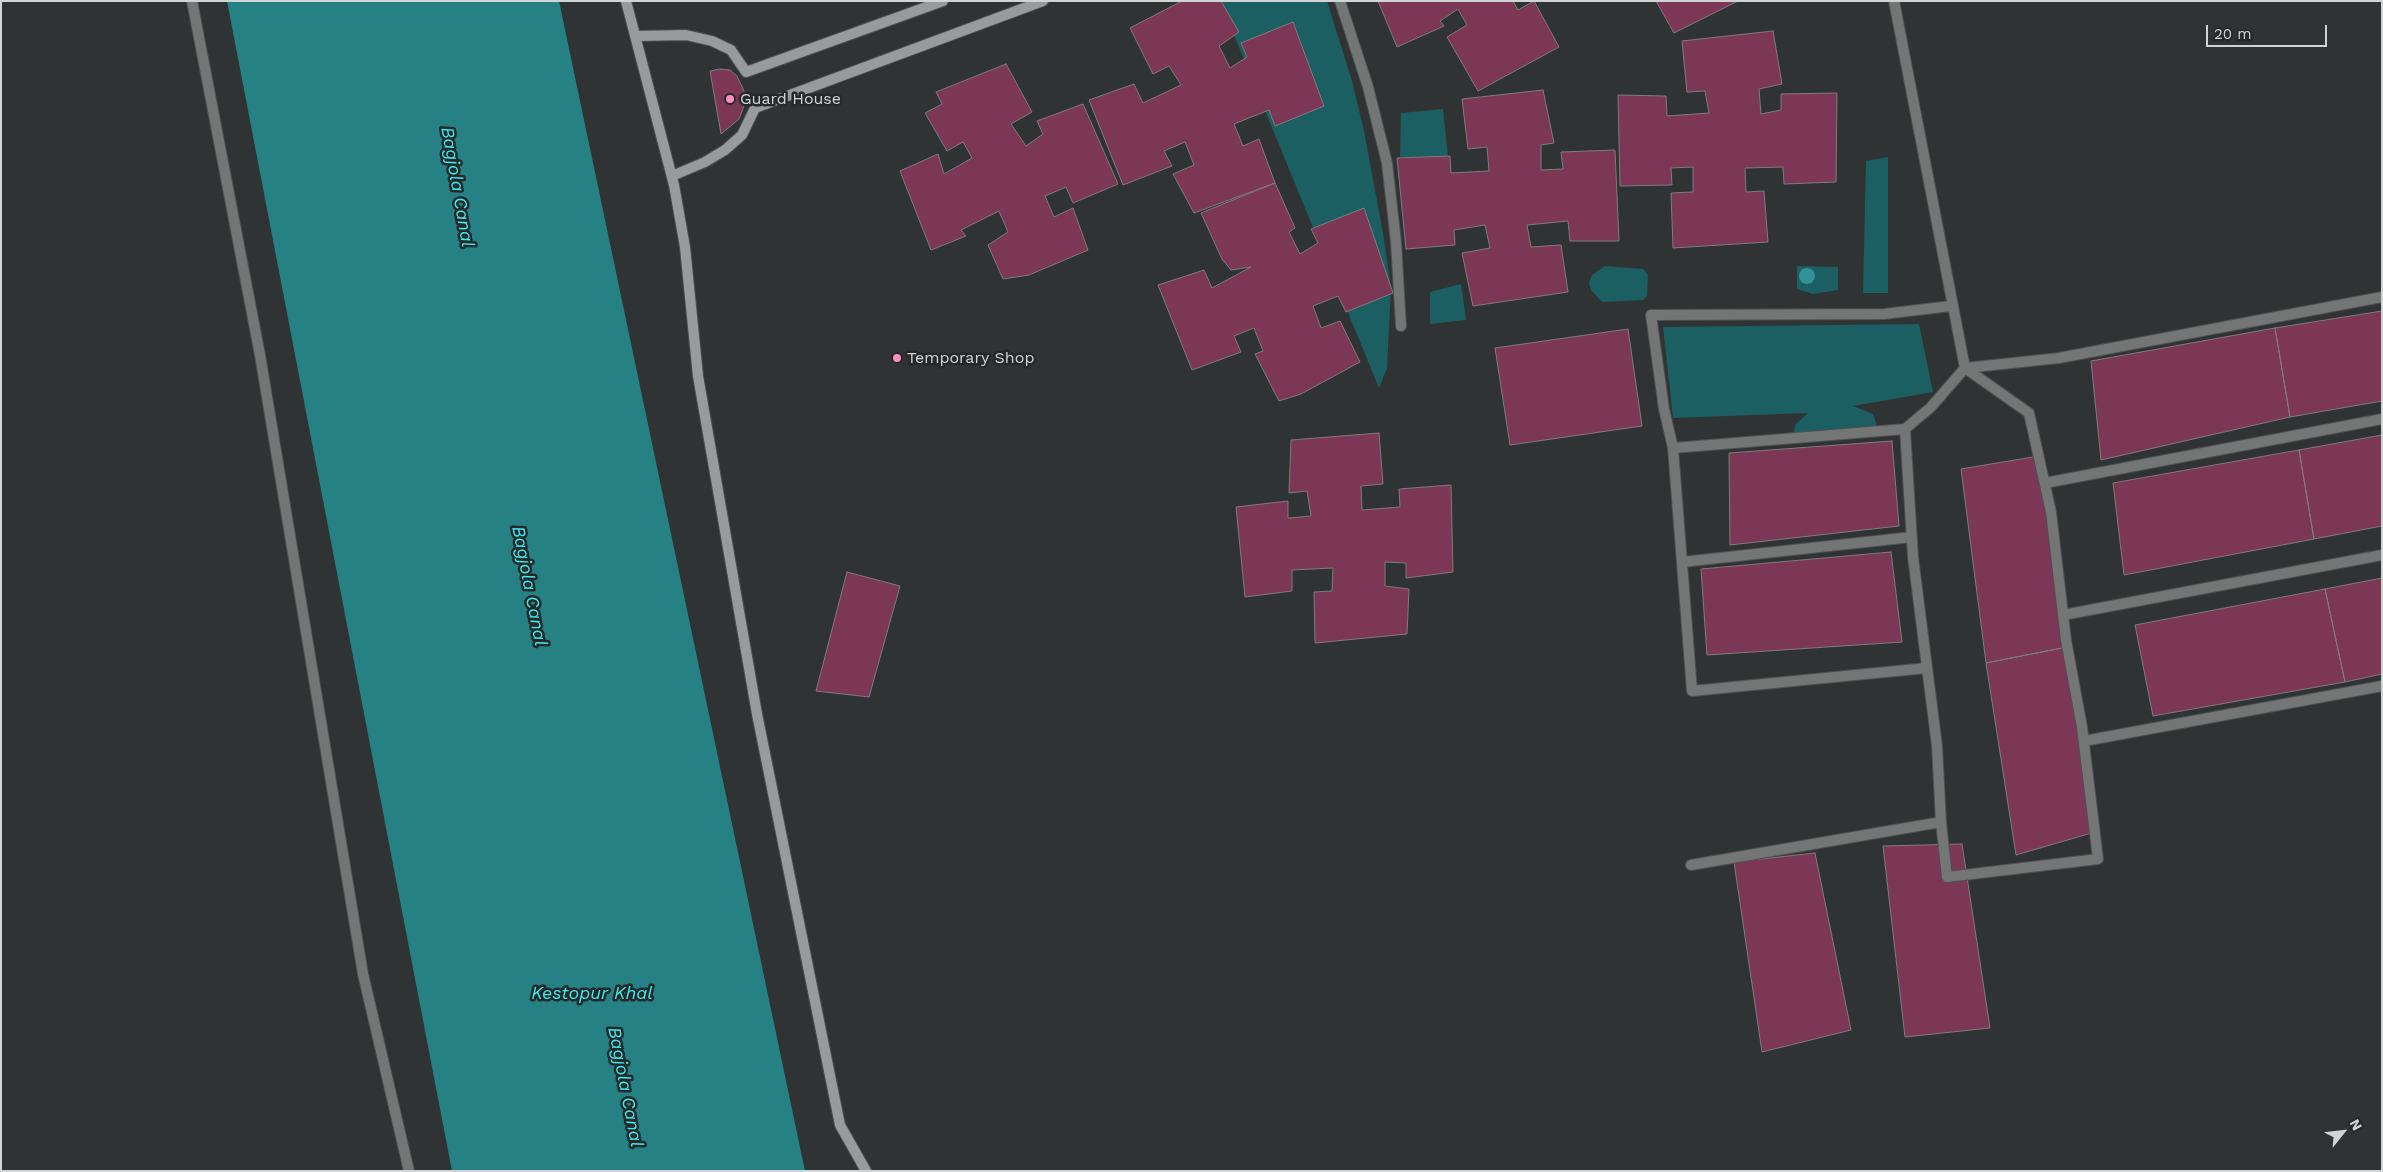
<!DOCTYPE html>
<html>
<head>
<meta charset="utf-8">
<style>
	body { margin:0 }
	#map { position:relative; width:2383px; height:1172px; overflow:hidden; background:#303333; font-family:"Work Sans",sans-serif }
	canvas { display:block }
	.frame { position:absolute; inset:0; border:2px solid #d1d4d4; pointer-events:none }
	.north { position:absolute; left:2318px; top:1107px; width:50px; height:50px; -webkit-text-stroke:4px #262929; paint-order:stroke; rotate:61deg; font-size:14px; font-weight:700; line-height:20px; text-align:center; color:#d1d4d4 }
	.north::after { content:''; display:block; margin:auto; width:18px; height:22px; background:#d1d4d4; clip-path:polygon(50% 0,100% 100%,50% 72%,0 100%) }
	.scale { position:absolute; left:2206px; top:25px; width:121px; height:22px; box-sizing:border-box; border:2px solid #d1d4d4; border-top:0; padding-left:6px; font-size:15px; line-height:18px; white-space:nowrap; color:#d1d4d4; -webkit-text-stroke:4px #262929; paint-order:stroke }
</style>
</head>
<body>
<div id="map">
<canvas width="2383" height="1172"></canvas>
<div class="frame"></div>
<div class="north">N</div>
<div class="scale">20 m</div>
</div>
<script>
const c = document.querySelector('canvas').getContext('2d');
c.lineJoin = 'round';
function fillPath(path, color) {
  c.fillStyle = color;
  c.fill(path, 'evenodd');
}
function poly(rows) {
  const path = new Path2D();
  for (const r of rows) {
    path.moveTo(r[0], r[1]);
    for (let i = 2; i < r.length; i += 2) path.lineTo(r[i], r[i + 1]);
  }
  return path;
}
function trace(path, color, width, dash) {
  c.strokeStyle = color;
  c.lineWidth = width;
  c.lineCap = dash ? 'butt' : 'round';
  c.setLineDash(dash || []);
  c.stroke(path);
}
function write(font, color, halo, rows, align = 'center') {
  c.font = font + ' "Work Sans",sans-serif';
  c.lineWidth = 5;
  c.setLineDash([]);
  c.textBaseline = 'middle';
  c.strokeStyle = halo;
  c.fillStyle = color;
  for (const [text, x, y, turn = 0] of rows) {
    c.save();
    c.translate(x, y);
    c.rotate((+turn || 0) * Math.PI / 180);
    c.textAlign = isNaN(turn) ? turn : align;
    if (halo) c.strokeText(text, 0, 0);
    c.fillText(text, 0, 0);
    c.restore();
  }
}
fillPath(poly([
	[1220,1,1327,1,1352,81,1364,131,1383,233,1391,288,1387,368,1379,388],
	[1443,109,1448,157,1400,157,1401,113],
	[1888,157,1888,293,1863,293,1866,161],
	[1605,266,1643,269,1648,275,1647,296,1643,300,1602,302,1591,290,1589,283,1592,275],
	[1797,266,1838,267,1838,290,1813,294,1797,289],
	[1461,284,1466,320,1430,324,1430,292],
	[1919,324,1933,392,1853,406,1873,414,1879,432,1793,438,1795,425,1808,413,1673,418,1663,327]
]), '#1b5f62');
fillPath(poly([
	[227,1,559,1,805,1171,452,1171]
]), '#268185');
const building = poly([
	[1182,1,1221,1,1239,32,1219,46,1230,68,1247,57,1241,43,1293,22,1324,106,1275,126,1269,110,1234,124,1243,146,1259,139,1275,183,1194,213,1173,174,1194,165,1185,142,1164,151,1172,166,1123,185,1089,100,1134,84,1143,103,1181,85,1169,66,1153,74,1130,28,1182,1],
	[1378,1,1513,1,1518,10,1534,1,1559,47,1478,91,1447,37,1467,25,1458,9,1440,21,1444,26,1397,47,1378,1],
	[1656,1,1738,1,1674,33,1656,1],
	[1773,31,1782,84,1759,89,1761,114,1781,110,1781,94,1837,93,1836,182,1784,184,1783,167,1745,168,1746,192,1764,191,1768,242,1673,248,1671,193,1693,192,1693,167,1671,168,1672,185,1620,186,1618,95,1666,96,1667,116,1709,113,1705,91,1687,92,1682,41,1773,31],
	[1006,64,1032,112,1011,124,1026,146,1043,134,1037,121,1083,104,1118,184,1073,203,1066,187,1045,196,1054,217,1073,208,1088,250,1029,275,1003,279,988,245,1008,232,999,211,961,230,966,236,931,250,900,171,938,154,944,174,972,158,963,142,947,151,925,113,942,104,936,92,1006,64],
	[720,69,730,70,737,76,745,93,744,106,739,119,721,134,710,71,720,69],
	[1543,90,1554,143,1541,145,1541,170,1563,169,1561,152,1615,150,1619,241,1570,241,1568,221,1527,225,1531,247,1561,245,1568,292,1473,306,1462,253,1490,248,1485,225,1454,230,1455,245,1406,249,1397,158,1450,156,1451,173,1489,171,1487,147,1468,149,1462,99,1543,90],
	[1275,183,1295,228,1289,232,1300,254,1318,243,1311,229,1364,208,1393,293,1346,312,1338,296,1313,306,1321,328,1340,321,1360,362,1301,394,1279,401,1255,354,1263,351,1254,328,1234,336,1241,352,1192,370,1158,285,1204,270,1212,288,1251,267,1231,270,1222,259,1201,213,1275,183],
	[2382,311,2382,401,2290,417,2275,328,2382,311],
	[2275,328,2290,417,2101,460,2091,361,2275,328],
	[1628,329,1642,426,1510,445,1495,348,1628,329],
	[1379,433,1383,484,1361,486,1362,510,1400,507,1399,489,1451,485,1453,572,1406,578,1406,563,1385,562,1385,586,1409,589,1407,634,1315,643,1314,592,1332,591,1333,568,1292,570,1292,591,1245,597,1236,507,1288,501,1288,518,1311,516,1307,491,1289,493,1291,440,1379,433],
	[2382,435,2382,526,2314,539,2299,450,2382,435],
	[1892,441,1899,526,1730,545,1729,453,1892,441],
	[2299,450,2314,539,2124,575,2113,483,2299,450],
	[2039,456,2067,647,1986,663,1961,469,2039,456],
	[1891,552,1902,642,1707,655,1701,569,1891,552],
	[847,572,900,586,869,697,816,691,847,572],
	[2382,578,2382,674,2345,682,2325,589,2382,578],
	[2325,589,2345,682,2153,716,2135,625,2325,589],
	[2067,647,2095,832,2016,855,1986,663,2067,647],
	[1962,844,1990,1028,1905,1037,1883,846,1962,844],
	[1815,853,1851,1030,1762,1052,1734,862,1815,853]
]);
fillPath(building, '#7c3756');
trace(building, '#7f7b7c', 1);
const street = poly([
	[192,1,260,355,363,974,409,1171],
	[1340,1,1368,87,1387,163,1396,242,1401,326],
	[1894,1,1965,368,2029,413,2051,512,2066,640,2082,727,2098,859,1947,877,1941,822],
	[1905,429,1931,407,1965,368,2059,358,2382,297],
	[1673,448,1905,429,1913,557,1937,746,1941,822,1691,865],
	[2045,483,2382,419],
	[1682,562,1912,537],
	[2063,615,2382,555],
	[1927,668,1692,691,1673,448,1664,409,1651,315,1884,314,1951,306],
	[2084,741,2382,686]
]);
const secondary = poly([
	[626,1,674,185,685,247,698,376,757,714,840,1125,866,1171],
	[636,36,686,35,712,41,731,50,746,72,943,1],
	[672,176,705,162,725,150,742,135,755,108,1043,1]
]);
trace(street, '#4d5050', 12);
trace(secondary, '#4d5050', 12);
trace(street, '#747575', 10);
trace(secondary, '#989b9b', 10);
c.fillStyle = '#319397';
for (const [x, y] of [
	[1807,276]
]) {
  c.beginPath();
  c.arc(x, y, 8, 0, 2 * Math.PI);
  c.fill();
}
for (const [x, y, r, color] of [
	[730,99,5,"#fe8ebd"],
	[897,358,5,"#fe8ebd"]
]) {
  const dot = new Path2D();
  dot.arc(x, y, r, 0, 2 * Math.PI);
  c.fillStyle = color;
  c.fill(dot);
  trace(dot, '#262929', 2);
}
write('16px', '#d1d4d4', '#262929', [
	["Guard House",740,99],
	["Temporary Shop",907,358]
], 'left');
write('italic 18px', '#40eaf1', '#262929', [
	["Bagjola Canal",457,187,80],
	["Bagjola Canal",529,586,79],
	["Kestopur Khal",592,994],
	["Bagjola Canal",625,1087,79]
]);
</script>
</body>
</html>
